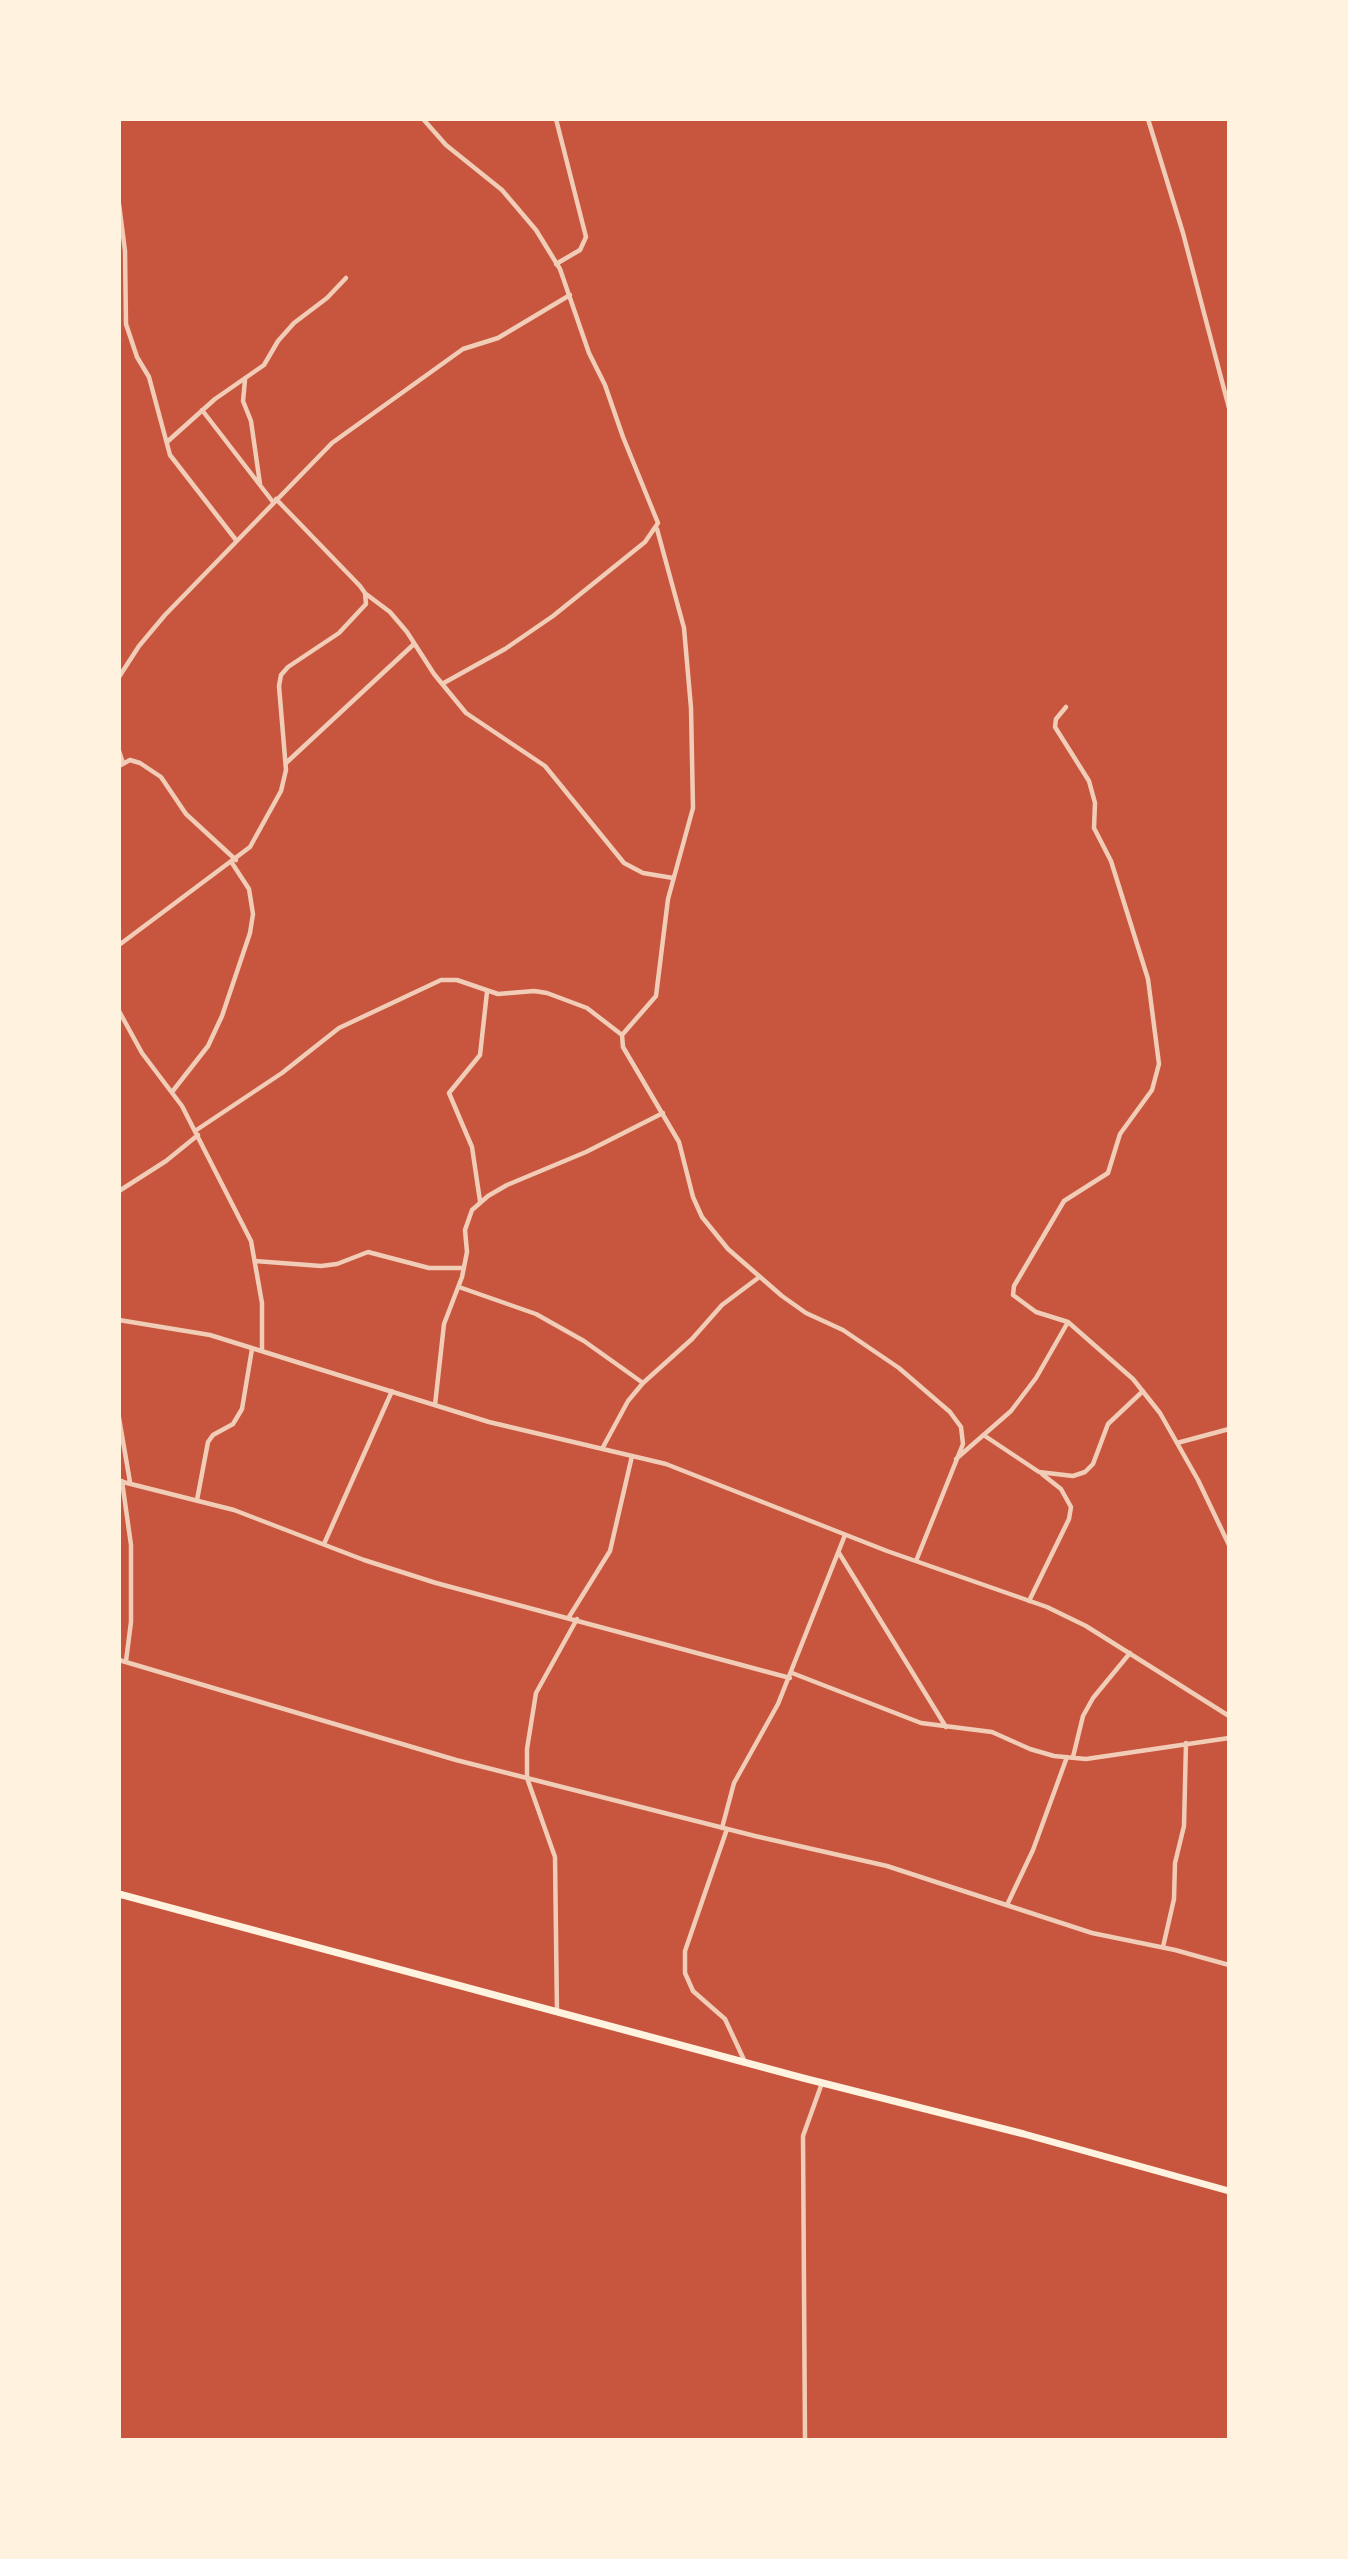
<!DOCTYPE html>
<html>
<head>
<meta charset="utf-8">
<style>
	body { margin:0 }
	#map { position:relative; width:1348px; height:2559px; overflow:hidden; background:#c8553d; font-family:"IBM Plex Sans",sans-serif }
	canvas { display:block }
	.frame { position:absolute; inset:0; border:121px solid #fff3e0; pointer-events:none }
</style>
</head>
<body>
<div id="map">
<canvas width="1348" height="2559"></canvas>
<div class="frame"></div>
</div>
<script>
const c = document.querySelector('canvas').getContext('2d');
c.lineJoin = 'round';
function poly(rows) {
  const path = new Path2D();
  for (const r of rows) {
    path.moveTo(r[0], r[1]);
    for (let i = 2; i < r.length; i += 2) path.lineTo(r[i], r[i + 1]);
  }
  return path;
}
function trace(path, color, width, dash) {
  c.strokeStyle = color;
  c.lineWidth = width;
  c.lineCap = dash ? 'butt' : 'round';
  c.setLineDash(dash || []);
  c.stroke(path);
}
trace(poly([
	[423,119,446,145,502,190,536,230,560,269,589,353,605,385,623,437,658,523,645,542,553,616,505,649,442,684],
	[556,119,586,237,580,250,556,264],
	[1148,119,1183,233,1229,408],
	[119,204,125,251,126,324,137,357,149,377,170,455,236,540],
	[245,380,243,401,251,421,260,484],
	[202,410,273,502],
	[167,442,215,399,264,365,278,341,294,323,327,298,346,278],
	[657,529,684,628,691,708,693,808,668,899,656,996,622,1035,623,1047,679,1142,693,1197,702,1217,728,1249,782,1296,806,1313,843,1330,899,1368,950,1412,961,1427,963,1444,916,1561],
	[366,594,390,612,407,632,434,674,466,713,545,766,624,863,643,873,673,878],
	[119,677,139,646,165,615,332,443,463,349,498,338,570,295],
	[1066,707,1056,719,1055,727,1089,781,1095,803,1094,828,1111,861,1148,979,1159,1064,1152,1090,1120,1134,1108,1173,1064,1201,1014,1286,1013,1295,1036,1312,1068,1322,1133,1379,1160,1413,1198,1480,1229,1545],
	[119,751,123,763],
	[286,763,414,644],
	[119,766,130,760,140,763,161,777,186,814,236,860],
	[119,945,250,847,281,791,286,770,279,686,281,675,288,667,339,633,366,604,365,593,360,586,276,499],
	[119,1011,142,1053,182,1106,251,1241,262,1303,262,1351],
	[172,1092,208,1046,222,1016,250,933,253,914,249,889,232,863],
	[195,1131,282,1073,339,1028,441,980,457,980,498,994,534,991,547,993,587,1008,622,1035],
	[119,1191,166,1161,198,1135],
	[480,1201,472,1147,449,1093,480,1055,487,992],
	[255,1261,321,1266,337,1264,368,1252,429,1268,464,1268],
	[459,1287,536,1314,584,1341,643,1383],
	[119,1320,210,1335,489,1422,666,1464,887,1551,1047,1607,1086,1626,1229,1716],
	[435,1405,444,1324,462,1277,467,1252,465,1230,472,1210,488,1196,507,1185,586,1152,663,1113],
	[119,1418,130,1482],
	[985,1436,1039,1472,1073,1476,1085,1472,1093,1464,1108,1424,1143,1391],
	[1177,1443,1229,1429],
	[602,1449,628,1401,643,1383,692,1339,722,1305,758,1278],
	[956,1459,1011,1411,1036,1378,1068,1322],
	[119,1481,234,1510,364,1560,436,1583,790,1678],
	[122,1481,131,1545,131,1622,126,1661],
	[197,1500,208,1442,213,1435,233,1424,242,1409,252,1349],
	[324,1544,392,1391],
	[839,1553,946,1727],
	[1029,1601,1069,1519,1071,1507,1061,1489,1042,1474],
	[569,1617,610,1551,632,1456],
	[119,1660,456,1760,755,1836,887,1866,1092,1933,1175,1950,1229,1965],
	[792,1673,921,1723,992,1732,1030,1749,1054,1756,1086,1759,1229,1738],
	[1073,1757,1083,1716,1093,1698,1130,1653],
	[722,1828,734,1783,778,1704,845,1535],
	[727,1829,685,1951,685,1973,693,1991,725,2019,745,2062],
	[1007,1905,1033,1850,1067,1757],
	[1163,1947,1174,1899,1175,1863,1184,1826,1186,1743],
	[557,2012,555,1857,527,1778,527,1749,536,1693,577,1619],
	[805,2440,803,2136,822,2083]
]), '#f1ccb7', 4.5);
trace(poly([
	[119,1894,803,2078,1024,2134,1229,2191]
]), '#fff3e0', 7);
</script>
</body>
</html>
